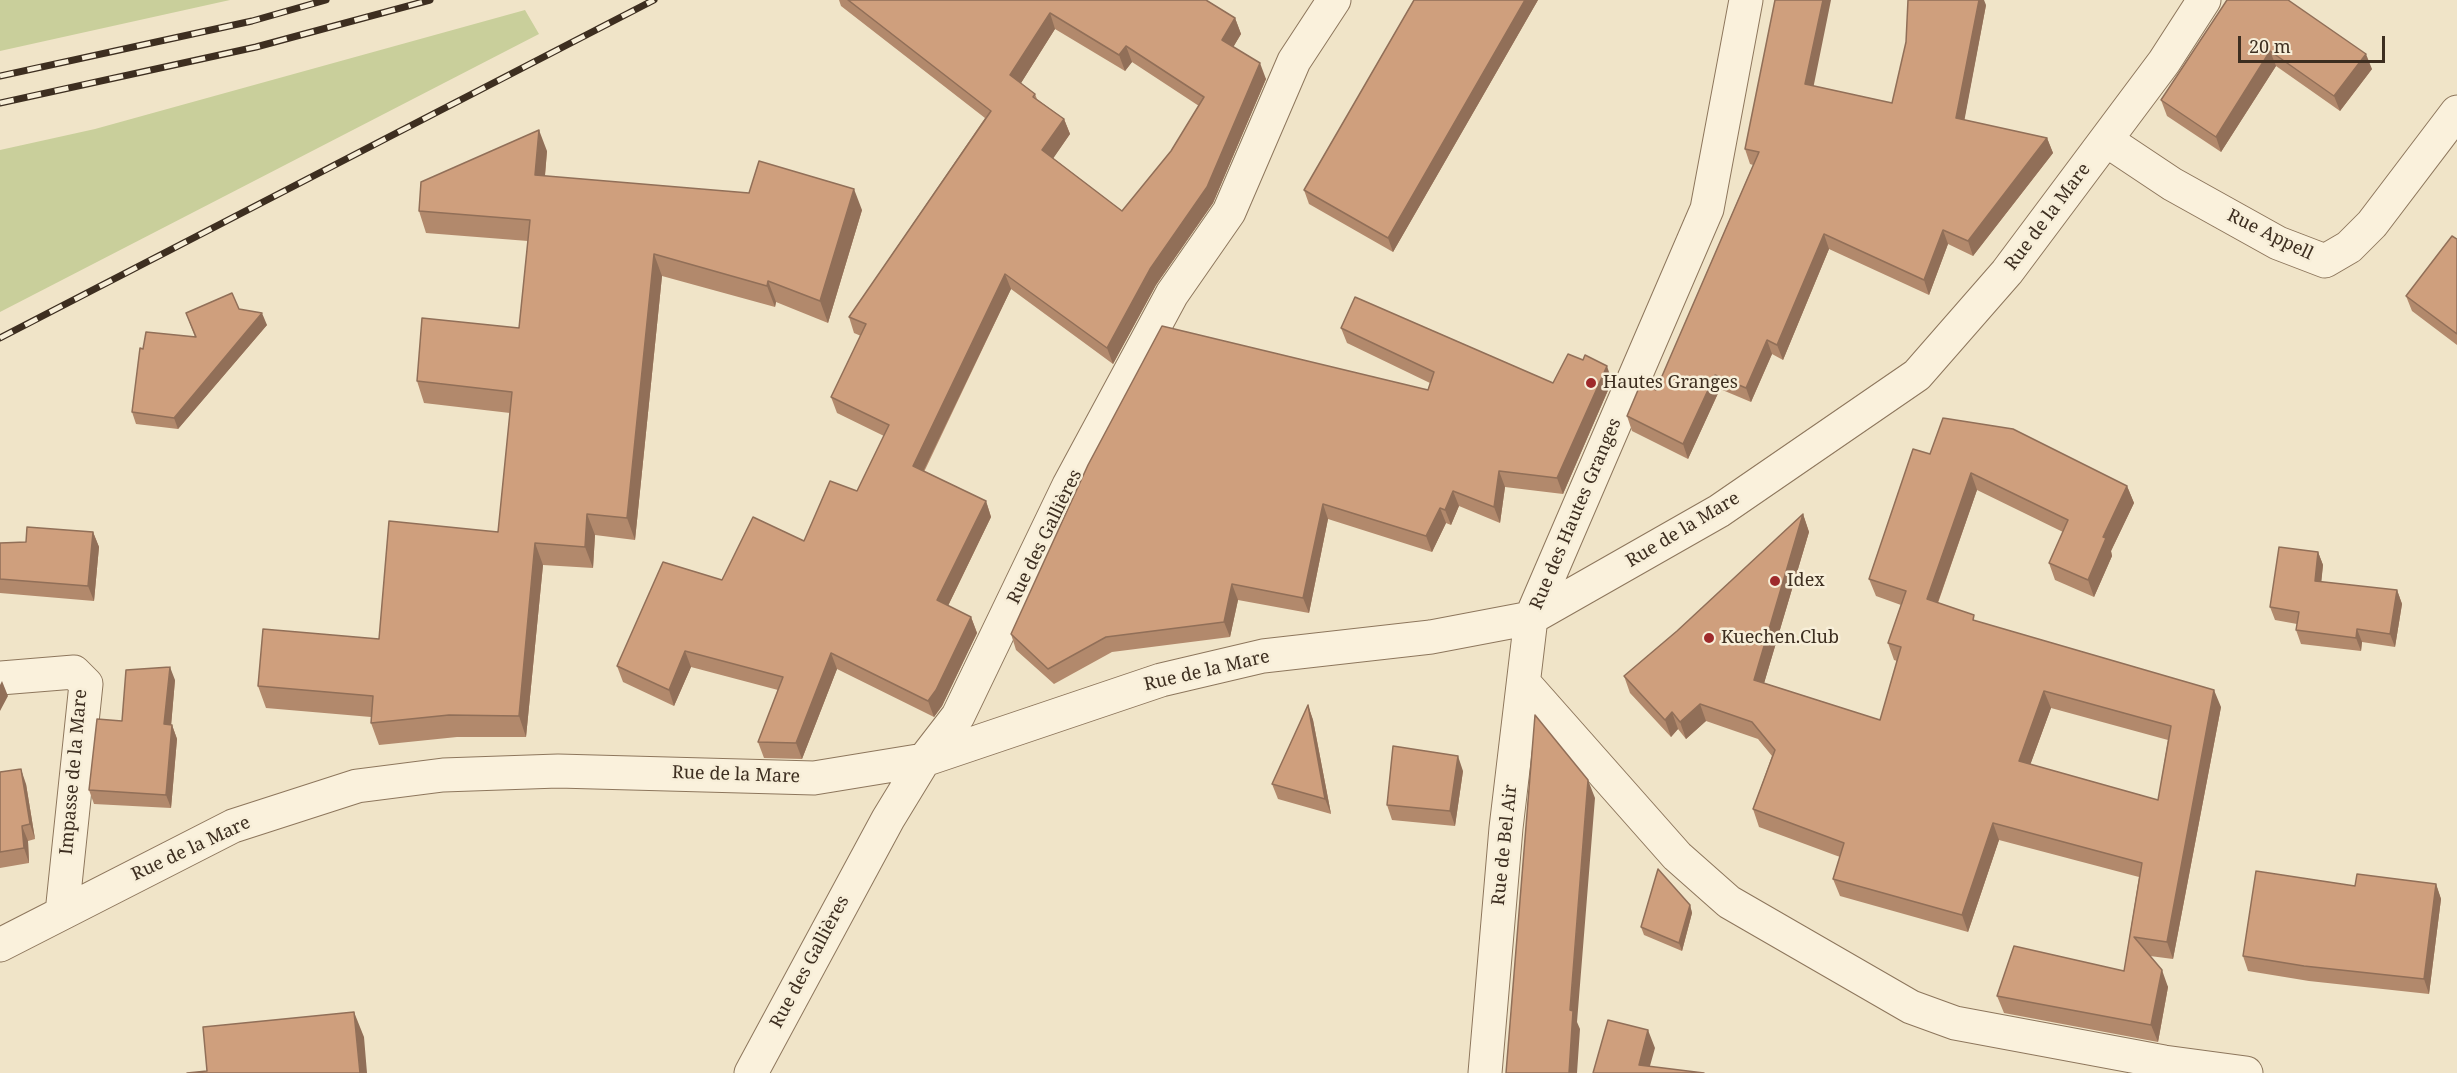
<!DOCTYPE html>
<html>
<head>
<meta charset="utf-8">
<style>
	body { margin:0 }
	#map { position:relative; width:2457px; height:1073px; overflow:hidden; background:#f0e4c8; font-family:"Noto Serif",serif }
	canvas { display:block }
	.scale { position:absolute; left:2238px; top:36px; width:147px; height:27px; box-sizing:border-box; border:3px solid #3d2e20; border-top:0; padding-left:8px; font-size:18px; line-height:21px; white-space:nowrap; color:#3d2e20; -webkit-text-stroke:4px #f7eed8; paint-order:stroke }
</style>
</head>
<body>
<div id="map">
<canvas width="2457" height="1073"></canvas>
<div class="scale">20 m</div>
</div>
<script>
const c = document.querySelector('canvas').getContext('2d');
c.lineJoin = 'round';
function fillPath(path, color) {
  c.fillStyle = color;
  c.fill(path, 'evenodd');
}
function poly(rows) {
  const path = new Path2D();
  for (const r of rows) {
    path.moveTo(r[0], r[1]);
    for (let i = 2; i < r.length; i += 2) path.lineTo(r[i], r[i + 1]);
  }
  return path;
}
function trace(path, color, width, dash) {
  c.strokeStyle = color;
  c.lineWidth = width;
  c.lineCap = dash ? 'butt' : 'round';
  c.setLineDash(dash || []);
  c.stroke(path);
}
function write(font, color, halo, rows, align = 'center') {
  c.font = font + ' "Noto Serif",serif';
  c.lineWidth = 5;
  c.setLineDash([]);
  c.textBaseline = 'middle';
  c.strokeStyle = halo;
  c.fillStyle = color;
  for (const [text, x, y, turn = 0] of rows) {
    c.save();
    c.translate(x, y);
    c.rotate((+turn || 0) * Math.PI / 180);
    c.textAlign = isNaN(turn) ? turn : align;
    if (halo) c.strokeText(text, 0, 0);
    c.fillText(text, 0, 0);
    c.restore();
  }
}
fillPath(poly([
	[0,0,230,0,0,51],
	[525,10,539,34,0,312,0,150,95,129]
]), '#c9cf9b');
const street = poly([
	[2106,140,2172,184,2278,243,2325,261,2349,247,2372,224,2457,112],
	[0,678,74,672,86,684,62,913],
	[1524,683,1677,856,1729,902,1911,1007,1955,1023,2164,1062,2246,1073],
	[0,945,233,826,357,786,443,775,558,771,814,778,924,760,1161,680,1263,656,1431,637,1531,618,1719,511,1917,375,2007,272,2164,62,2204,0],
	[751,1073,888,819,924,760,958,716,1069,485,1172,294,1229,212,1294,61,1334,0],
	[1485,1073,1506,828,1531,618,1707,209,1746,0]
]);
trace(street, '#8d765c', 35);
trace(street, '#faf1dc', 33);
const rail = poly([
	[0,76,252,21,326,0],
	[0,103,256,47,430,0],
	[0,338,654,0]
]);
trace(rail, '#3d2e20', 7);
trace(rail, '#f7eed8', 4.5, [14]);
fillPath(poly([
	[839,0,1206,0,1235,18,1241,34,1233,47,1266,79,1213,203,1156,285,1113,364,1011,289,924,472,986,501,991,517,948,606,971,617,977,633,942,706,934,717,837,669,802,759,764,758,758,742,778,690,691,667,674,706,623,682,617,666,722,580,804,541,857,491,884,436,837,413,831,397,861,336,854,333,849,317,985,118,841,6],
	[1055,29,1125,71,1132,62,1199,106,1171,151,1122,211,1053,158,1070,134,1064,119,1037,99,1035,94,1021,83],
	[1414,0,1538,0,1393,252,1309,204,1304,190],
	[2227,0,2372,69,2340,111,2276,66,2221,152,2167,116,2161,100],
	[1986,5,1964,120,2047,138,2053,153,1973,256,1948,244,1929,295,1829,249,1783,360,1772,354,1751,402,1720,389,1688,459,1632,431,1627,416,1656,390,1753,165,1750,164,1745,149,1813,86,1892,103],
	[547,151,545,176,862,210,828,323,776,302,775,307,662,276,635,540,595,535,593,568,543,565,526,737,457,737,379,745,371,723,371,717,266,708,258,686,379,639,498,532,510,413,424,403,417,381,519,328,528,241,426,233,419,211],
	[2457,239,2457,345,2412,311,2406,296],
	[239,309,267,325,178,429,136,424,132,412,143,349,195,337,186,313],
	[1341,328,1553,383,1612,381,1563,494,1505,487,1500,523,1459,506,1451,525,1446,523,1432,552,1328,519,1309,613,1238,600,1230,637,1112,652,1054,684,1016,650,1011,634,1428,390,1430,383,1347,343],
	[1930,454,2127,486,2134,503,2111,551,2112,556,2094,597,2055,580,2049,563,2063,532,1977,490,1938,603,1976,621,2221,707,2173,959,2150,956,2168,987,2158,1042,2004,1013,1997,996,2124,971,2139,877,1999,840,1968,932,1840,896,1833,879,1840,857,1759,827,1753,809,1772,756,1758,739,1706,721,1686,739,1678,729,1671,737,1630,693,1624,676,1677,631,1803,514,1809,532,1764,683,1880,720,1897,661,1894,660,1888,643,1901,605,1876,596,1869,579],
	[2051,708,2168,740,2158,800,2030,765],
	[93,532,99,547,94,601,0,593,0,543,26,542],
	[2318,552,2323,565,2321,582,2397,590,2402,604,2395,647,2362,642,2361,651,2301,644,2296,630,2297,624,2275,620,2270,607],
	[175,680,171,725,172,725,177,739,171,808,94,804,89,790,122,721],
	[1308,705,1313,720,1331,814,1278,799,1272,784],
	[1463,771,1455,826,1392,820,1387,805],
	[0,772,26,784,35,839,28,841,29,863,0,868],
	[2436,884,2441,899,2429,994,2309,981,2248,971,2243,956,2355,886],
	[1690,905,1692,913,1682,951,1644,935,1641,927]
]), '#b2896c');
fillPath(poly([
	[1525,0,1538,0,1393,252,1388,238],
	[1823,0,1831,0,1811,99,1805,84],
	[1979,0,1984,0,1986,5,1962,133,1956,118],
	[1050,13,1055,29,1016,91,1010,75],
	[1235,18,1241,34,1228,56,1222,40],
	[1126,46,1132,62,1125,71,1119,55],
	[2270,51,2276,66,2221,152,2216,137],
	[2366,54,2372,69,2340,111,2334,96],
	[1260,63,1266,79,1213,203,1156,285,1113,364,1107,348],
	[1064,119,1070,134,1048,166,1042,150],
	[539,130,547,151,543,197,535,175],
	[2047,138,2053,153,1973,256,1968,241],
	[854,189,862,210,828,323,820,301],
	[1943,230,1948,244,1929,295,1924,280],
	[1824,234,1829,249,1783,360,1777,345],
	[654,254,662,276,635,540,627,518],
	[1005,274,1011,289,918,482,913,466],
	[768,281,776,302,775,307,767,286],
	[262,313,267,325,178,429,174,418],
	[1767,340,1772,354,1751,402,1746,388],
	[1607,366,1612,381,1563,494,1557,478],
	[1715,375,1720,389,1688,459,1683,444],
	[1499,471,1505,487,1500,523,1494,507],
	[1971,473,1977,490,1933,616,1927,599],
	[2127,486,2134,503,2111,551,2112,556,2094,597,2088,580,2103,537],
	[1453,491,1459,506,1451,525,1445,510],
	[986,501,991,517,943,616,937,600],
	[1323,504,1328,519,1309,613,1303,598],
	[1440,508,1446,523,1432,552,1426,536],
	[587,514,595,535,593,568,585,547],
	[1803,514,1809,532,1760,697,1754,680],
	[93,532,99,547,94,601,88,586],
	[535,543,543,565,526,737,519,716],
	[2318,552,2323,565,2320,595,2315,581],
	[1232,584,1238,600,1230,637,1224,622],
	[2397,590,2402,604,2395,647,2390,634],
	[971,617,977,633,942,706,934,717,928,701],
	[2357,629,2362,642,2361,651,2356,638],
	[685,651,691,667,674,706,669,690],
	[831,653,837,669,802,759,796,743],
	[170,667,175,680,170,738,164,724],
	[2,681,8,696,0,711,0,685],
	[2214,690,2221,707,2173,959,2167,942],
	[2044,691,2051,708,2025,779,2019,761],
	[1700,704,1706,721,1686,739,1680,722],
	[1308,705,1313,720,1331,814,1325,799],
	[1672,712,1678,729,1671,737,1665,720],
	[172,725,177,739,171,808,166,795],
	[1458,756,1463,771,1455,826,1450,811],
	[21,769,26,784,35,839,30,824],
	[1588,780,1595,798,1577,1022,1580,1029,1577,1073,1569,1073,1570,1010],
	[1993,823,1999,840,1968,932,1962,915],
	[22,826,28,841,29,863,24,848],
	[2436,884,2441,899,2429,994,2424,979],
	[1690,905,1692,913,1682,951,1679,943],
	[2162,970,2168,987,2158,1042,2151,1025],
	[354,1012,364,1037,367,1073,360,1073],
	[1648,1030,1655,1048,1648,1073,1639,1065]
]), '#916f58');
const building = poly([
	[848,0,1206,0,1235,18,1222,40,1260,63,1207,187,1150,269,1107,348,1005,274,913,466,986,501,937,600,971,617,936,690,928,701,831,653,796,743,758,742,783,677,685,651,669,690,617,666,663,562,722,580,753,517,804,541,830,481,857,491,889,425,831,397,866,324,849,317,991,111,848,0],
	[1050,13,1119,55,1126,46,1204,97,1171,151,1122,211,1042,150,1064,119,1033,97,1035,94,1010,75,1050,13],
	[1414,0,1525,0,1388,238,1304,190,1414,0],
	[1775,0,1823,0,1805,84,1892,103,1906,42,1908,0,1979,0,1956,118,2047,138,1968,241,1943,230,1924,280,1824,234,1777,345,1767,340,1746,388,1715,375,1683,444,1627,416,1641,383,1656,390,1759,152,1745,149,1775,0],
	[2227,0,2288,0,2366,54,2334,96,2270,51,2216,137,2161,100,2227,0],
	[539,130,535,175,749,193,759,161,854,189,820,301,768,281,767,286,654,254,627,518,587,514,585,547,535,543,519,716,449,715,371,723,373,696,258,686,263,629,379,639,389,521,498,532,512,392,417,381,422,318,519,328,530,220,419,211,421,182,539,130],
	[2452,236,2457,239,2457,334,2406,296,2452,236],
	[232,293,239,309,262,313,174,418,132,412,140,348,143,349,146,332,196,337,186,313,232,293],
	[1355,297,1553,383,1568,354,1583,360,1585,355,1607,366,1557,478,1499,471,1494,507,1453,491,1445,510,1440,508,1426,536,1323,504,1303,598,1232,584,1224,622,1106,637,1048,669,1011,634,1088,465,1162,326,1428,390,1434,372,1341,328,1355,297],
	[1943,418,2013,429,2127,486,2103,537,2106,538,2088,580,2049,563,2068,520,1971,473,1927,599,1974,615,1973,620,2214,690,2167,942,2134,937,2162,970,2151,1025,1997,996,2014,946,2124,971,2142,863,1993,823,1962,915,1833,879,1844,843,1753,809,1775,750,1752,722,1700,704,1680,722,1672,712,1665,720,1624,676,1677,631,1803,514,1754,680,1880,720,1901,647,1888,643,1906,591,1869,579,1913,449,1930,454,1943,418],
	[2044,691,2171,726,2158,800,2019,761,2044,691],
	[27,527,93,532,88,586,0,579,0,543,26,542,27,527],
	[2279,547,2318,552,2315,581,2397,590,2390,634,2357,629,2356,638,2296,630,2299,612,2270,607,2279,547],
	[170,667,164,724,172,725,166,795,89,790,97,719,122,721,126,670,170,667],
	[1308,705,1325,799,1272,784,1308,705],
	[1535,715,1588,780,1570,1010,1573,1011,1569,1073,1506,1073,1535,715],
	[1393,746,1458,756,1450,811,1387,805,1393,746],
	[21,769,30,824,22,826,24,848,0,852,0,772,21,769],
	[1658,869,1690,905,1679,943,1641,927,1658,869],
	[2256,871,2355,886,2357,874,2436,884,2424,979,2304,966,2243,956,2256,871],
	[354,1012,360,1073,187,1073,207,1071,203,1027,354,1012],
	[1608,1020,1648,1030,1639,1065,1704,1073,1593,1073,1608,1020]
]);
fillPath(building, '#cf9f7d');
trace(building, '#916f58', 1.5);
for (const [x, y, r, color] of [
	[1591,383,6,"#9e2a2b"],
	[1775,581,6,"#9e2a2b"],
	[1709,638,6,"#9e2a2b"]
]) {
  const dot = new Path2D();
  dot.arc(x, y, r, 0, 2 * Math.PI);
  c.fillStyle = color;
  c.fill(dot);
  trace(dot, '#f7eed8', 2);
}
write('18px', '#3d2e20', '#f7eed8', [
	["Rue de la Mare",2048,217,-53],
	["Rue Appell",2270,235,26],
	["Rue des Hautes Granges",1576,514,-67],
	["Rue de la Mare",1683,530,-31],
	["Rue des Gallières",1045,537,-64],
	["Rue de la Mare",1207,671,-13],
	["Impasse de la Mare",74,772,-85],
	["Rue de la Mare",736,775,2],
	["Rue de Bel Air",1505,845,-84],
	["Rue de la Mare",191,849,-25],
	["Rue des Gallières",810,962,-62]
]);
write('18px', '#3d2e20', '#f7eed8', [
	["Hautes Granges",1603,383],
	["Idex",1787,581],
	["Kuechen.Club",1721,638]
], 'left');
</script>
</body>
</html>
